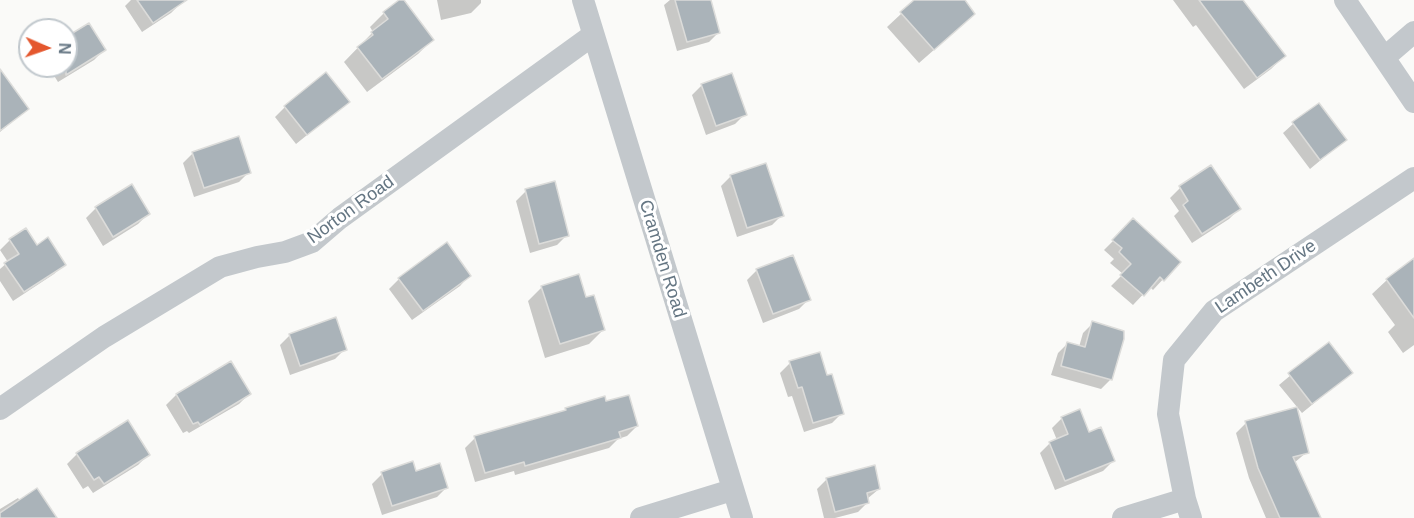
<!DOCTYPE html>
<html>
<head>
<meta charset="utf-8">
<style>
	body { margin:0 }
	#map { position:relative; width:1414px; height:518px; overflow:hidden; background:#fafaf8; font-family:Arial,sans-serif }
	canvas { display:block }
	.north { position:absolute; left:18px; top:18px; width:60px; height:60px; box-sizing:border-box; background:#fff; border:2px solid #c1c8cd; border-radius:50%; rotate:92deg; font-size:16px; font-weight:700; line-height:24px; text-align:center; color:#657683 }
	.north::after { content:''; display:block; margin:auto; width:21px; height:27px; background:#e4572e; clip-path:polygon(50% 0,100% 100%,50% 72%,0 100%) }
</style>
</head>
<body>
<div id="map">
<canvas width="1414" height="518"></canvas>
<div class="north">N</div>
</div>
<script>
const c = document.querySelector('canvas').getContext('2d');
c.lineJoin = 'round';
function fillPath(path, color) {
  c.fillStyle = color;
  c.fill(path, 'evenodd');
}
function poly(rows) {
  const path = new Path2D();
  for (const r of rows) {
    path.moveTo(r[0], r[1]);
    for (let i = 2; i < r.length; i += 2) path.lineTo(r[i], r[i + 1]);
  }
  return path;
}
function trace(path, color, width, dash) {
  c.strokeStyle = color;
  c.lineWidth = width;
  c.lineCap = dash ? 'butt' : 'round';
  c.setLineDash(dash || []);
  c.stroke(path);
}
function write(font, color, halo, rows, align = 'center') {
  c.font = font + ' Arial,sans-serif';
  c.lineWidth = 6;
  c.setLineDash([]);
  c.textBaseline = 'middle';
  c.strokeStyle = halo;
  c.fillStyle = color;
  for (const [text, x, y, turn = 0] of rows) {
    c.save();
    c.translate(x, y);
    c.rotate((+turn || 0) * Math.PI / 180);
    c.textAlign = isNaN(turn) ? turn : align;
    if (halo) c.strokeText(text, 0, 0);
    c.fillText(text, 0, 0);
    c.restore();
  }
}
fillPath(poly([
	[131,0,179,0,181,3,171,13,142,32,125,6],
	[402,0,432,40,418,54,367,92,344,62,373,32,370,27,384,13],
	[437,0,481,0,481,3,471,13,441,20],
	[670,0,710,0,719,32,709,42,677,51,664,5],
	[916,0,965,0,959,28,919,63,887,27],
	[1173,0,1241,0,1284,56,1271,69,1244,89,1196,25,1193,27],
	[66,39,104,50,94,60,58,82,48,66,66,66],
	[702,85,745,114,735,124,706,135,692,95],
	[0,88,27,109,0,132],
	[348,102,296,144,275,117,285,107],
	[1293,124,1345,140,1310,169,1283,133],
	[193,153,249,172,239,182,194,197,183,163],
	[1211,167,1239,209,1229,219,1192,243,1174,216,1179,211,1170,198,1180,188],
	[731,176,782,215,772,225,737,237,721,186],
	[132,186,148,214,138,224,103,246,86,218,96,208],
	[526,191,567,235,557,245,530,253,516,201],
	[1133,221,1179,262,1153,290,1150,287,1133,305,1111,286,1123,274,1110,263,1114,259,1104,250],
	[10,240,36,247,64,264,54,274,13,301,0,281,0,269,8,262,0,250],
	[1414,260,1414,345,1403,353,1388,332,1395,325,1372,294,1387,280],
	[757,270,809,299,799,309,763,323,747,280],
	[469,276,460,286,412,320,389,289,399,279],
	[542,287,585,299,603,330,589,344,545,358,528,301],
	[1093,323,1111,379,1101,389,1051,375,1058,353,1068,343,1079,347,1083,333],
	[290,335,345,349,335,359,290,375,280,345],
	[1328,344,1351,373,1302,413,1279,385],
	[231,363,249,394,239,404,189,433,187,431,183,433,166,405,176,395],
	[790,363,842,413,832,423,804,432,792,396,788,397,780,373],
	[605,403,637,426,627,436,618,439,609,448,515,475,514,471,475,482,465,448,475,438,563,412,566,409],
	[1062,418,1088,434,1113,461,1103,471,1055,490,1040,453,1050,443,1057,440,1052,428],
	[1246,423,1307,452,1294,463,1319,518,1266,518,1249,478,1236,433],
	[77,454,148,455,138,465,93,493,88,486,83,489,67,464],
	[382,474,447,487,437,497,382,515,372,484],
	[827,479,879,489,867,499,868,502,858,512,835,518,824,518,817,489],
	[18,498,20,501,53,518,0,518,0,509]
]), '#0003');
const building = poly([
	[137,0,187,0,153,23,137,0],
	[399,0,404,0,434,40,382,79,357,47,373,35,371,32,388,19,383,12,399,0],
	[675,0,711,0,720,33,687,42,675,0],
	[914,0,965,0,975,14,934,50,900,12,914,0],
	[1199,0,1243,0,1286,56,1257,78,1199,0],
	[89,23,106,50,66,75,66,37,89,23],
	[0,69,29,109,0,131,0,69],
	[326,72,350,102,307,135,284,106,326,72],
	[732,73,747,115,716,126,701,84,732,73],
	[1319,103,1347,140,1320,160,1292,122,1319,103],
	[239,136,251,173,204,188,192,152,239,136],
	[766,163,784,216,747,228,730,175,766,163],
	[1211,165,1241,209,1202,234,1183,205,1188,201,1179,186,1211,165],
	[555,181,569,236,539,244,525,189,555,181],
	[132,184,150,214,113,237,95,207,132,184],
	[1133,218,1181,262,1164,281,1160,277,1144,296,1120,275,1131,264,1119,252,1122,248,1112,240,1133,218],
	[26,228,37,245,48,237,66,265,24,292,4,263,19,254,9,239,26,228],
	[447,242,471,276,423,311,398,278,447,242],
	[793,255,811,300,773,314,756,269,793,255],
	[1414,258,1414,318,1386,279,1414,258],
	[579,274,586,297,594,295,605,330,560,344,541,286,579,274],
	[336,317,347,350,300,366,289,334,336,317],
	[1092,321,1124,331,1124,339,1112,380,1061,366,1067,342,1085,347,1092,321],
	[1329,342,1353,373,1312,404,1288,373,1329,342],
	[820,352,827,375,832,374,844,414,813,423,802,387,798,388,789,361,820,352],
	[231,361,251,394,200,425,198,422,193,424,176,394,231,361],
	[629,395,638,426,619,432,621,438,525,466,524,462,485,473,474,436,566,410,565,408,605,396,606,401,629,395],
	[1297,407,1309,453,1293,457,1321,518,1280,518,1258,468,1245,421,1297,407],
	[1080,409,1089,432,1101,427,1115,461,1065,481,1049,442,1068,434,1061,417,1080,409],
	[128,420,150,455,104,484,99,477,94,480,76,453,128,420],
	[413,461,416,471,440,463,448,488,392,506,381,472,413,461],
	[875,465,880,489,867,493,869,503,835,512,826,478,875,465],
	[37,488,57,518,0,518,0,513,37,488]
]);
fillPath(building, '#aab3b9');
trace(building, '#dcdcda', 1.5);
trace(poly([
	[583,0,742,518],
	[1345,0,1414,102],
	[1385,57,1414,32],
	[0,409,104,337,220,267,257,257,285,252,312,242,340,218,593,35],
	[641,518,732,490],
	[1123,518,1185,499],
	[1191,518,1185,499,1168,414,1174,360,1214,311,1414,178]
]), '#c3c8cc', 22);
write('18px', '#657683', '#fff', [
	["Norton Road",351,210,-36],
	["Cramden Road",662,259,73],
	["Lambeth Drive",1266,277,-34]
]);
</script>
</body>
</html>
